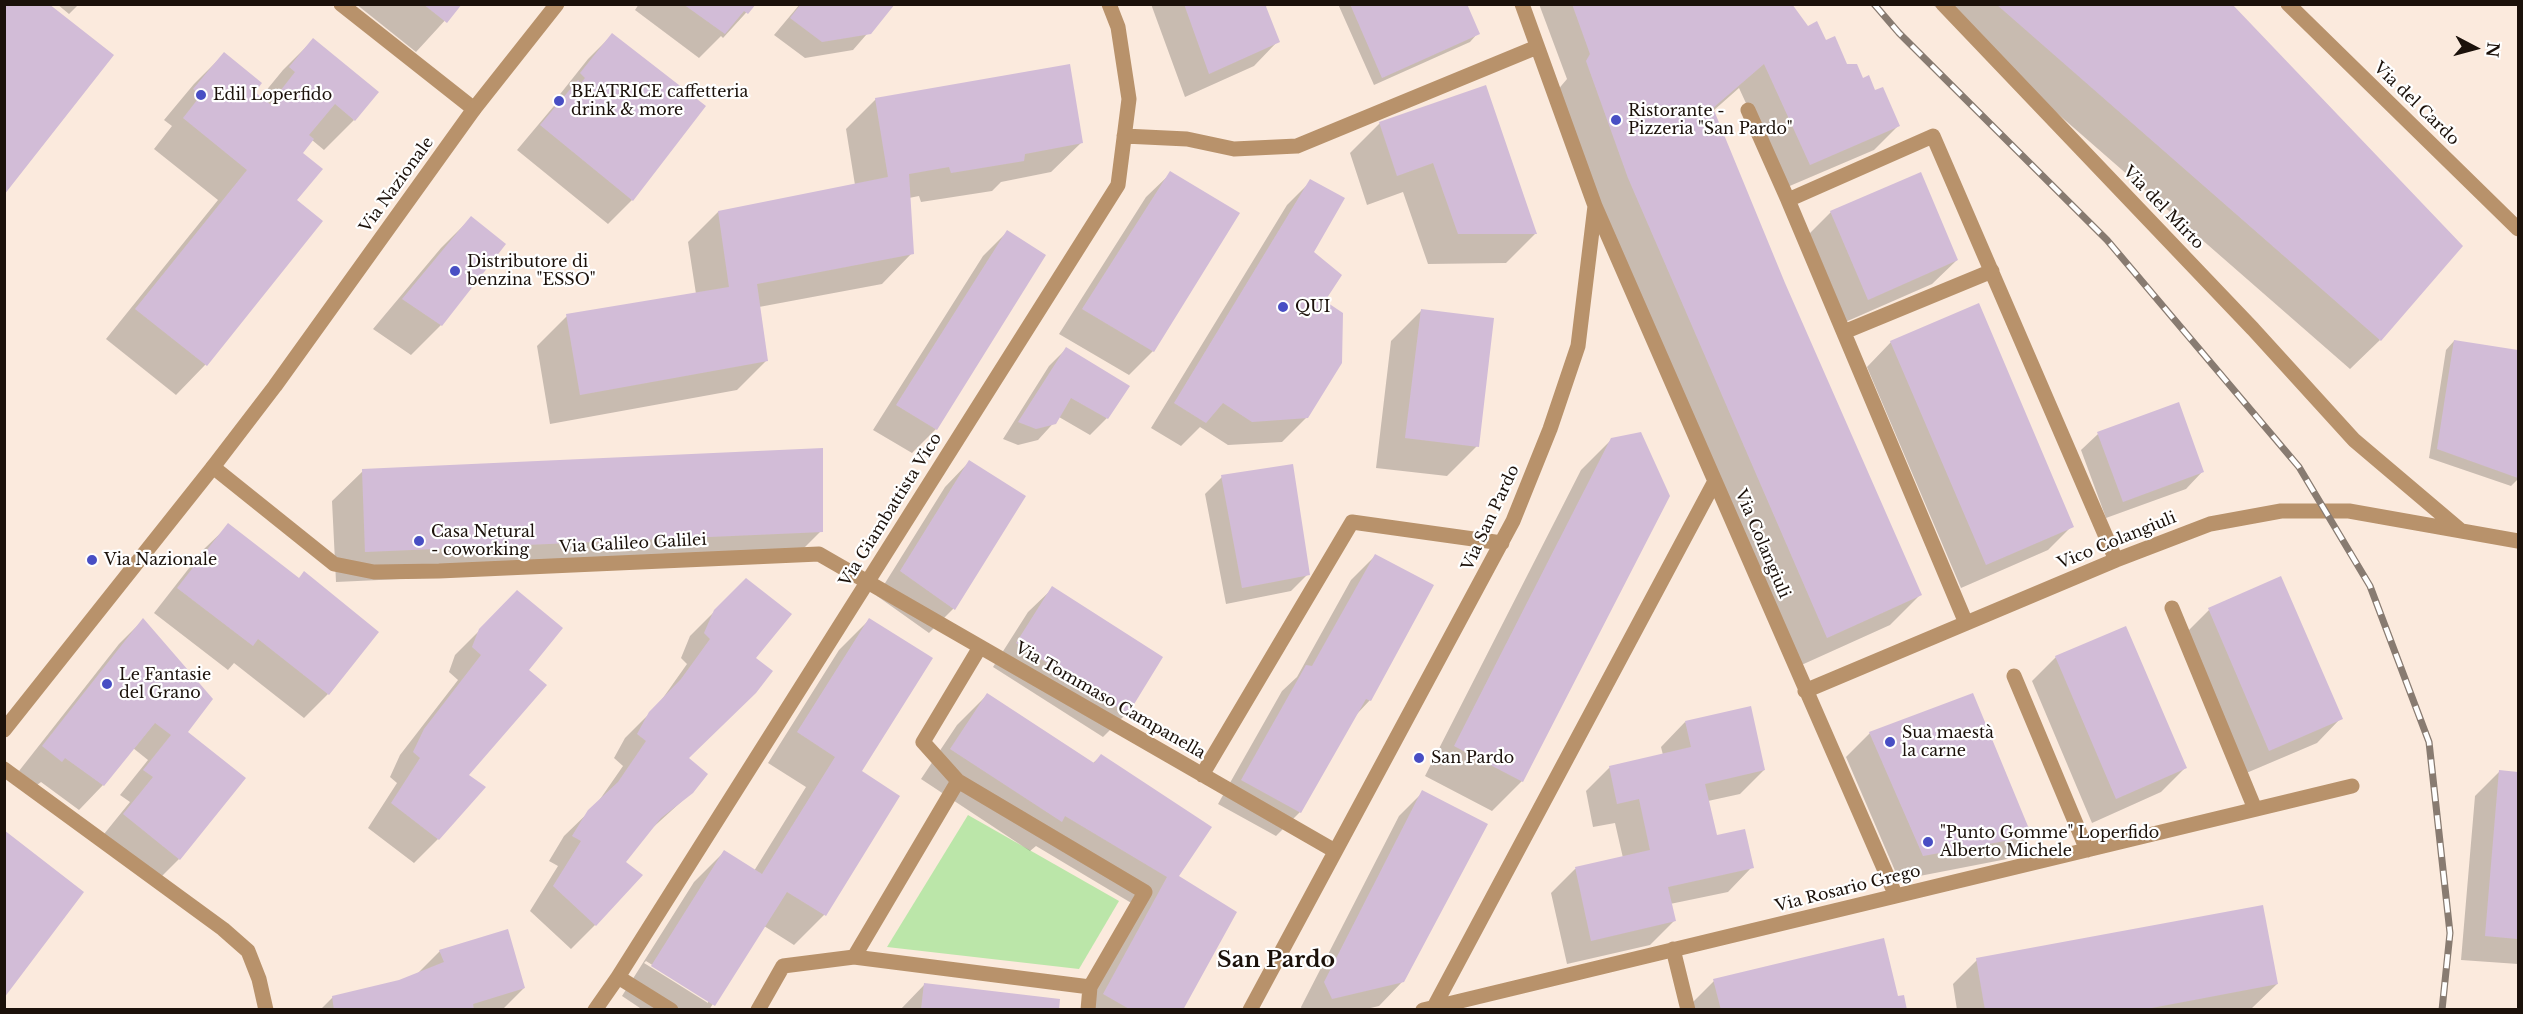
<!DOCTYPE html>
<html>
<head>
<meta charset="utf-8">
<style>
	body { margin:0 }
	#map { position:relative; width:2523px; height:1014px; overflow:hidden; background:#fbeadd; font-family:"Libre Baskerville",serif }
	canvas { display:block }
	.frame { position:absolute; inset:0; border:6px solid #1b110a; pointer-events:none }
	.north { position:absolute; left:2445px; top:18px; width:60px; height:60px; -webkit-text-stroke:4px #fff; paint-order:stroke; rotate:96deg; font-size:16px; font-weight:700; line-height:24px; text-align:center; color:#1b110a }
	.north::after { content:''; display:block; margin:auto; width:21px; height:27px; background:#1b110a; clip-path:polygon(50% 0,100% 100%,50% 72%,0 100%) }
</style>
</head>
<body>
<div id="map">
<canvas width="2523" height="1014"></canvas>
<div class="frame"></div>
<div class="north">N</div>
</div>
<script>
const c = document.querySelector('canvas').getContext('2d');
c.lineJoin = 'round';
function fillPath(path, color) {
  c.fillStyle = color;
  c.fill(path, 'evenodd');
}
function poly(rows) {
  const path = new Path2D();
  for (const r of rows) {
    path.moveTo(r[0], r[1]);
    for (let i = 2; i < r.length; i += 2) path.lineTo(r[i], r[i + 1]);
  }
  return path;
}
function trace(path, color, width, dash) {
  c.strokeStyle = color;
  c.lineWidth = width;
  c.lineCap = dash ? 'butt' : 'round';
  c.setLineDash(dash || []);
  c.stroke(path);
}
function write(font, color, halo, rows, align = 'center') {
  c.font = font + ' "Libre Baskerville",serif';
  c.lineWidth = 4.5;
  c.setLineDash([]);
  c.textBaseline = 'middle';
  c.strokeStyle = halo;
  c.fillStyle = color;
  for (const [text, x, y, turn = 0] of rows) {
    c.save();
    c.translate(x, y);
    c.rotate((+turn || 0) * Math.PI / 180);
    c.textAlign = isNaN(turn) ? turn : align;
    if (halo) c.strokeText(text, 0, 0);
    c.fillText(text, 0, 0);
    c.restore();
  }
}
fillPath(poly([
	[968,815,1119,901,1079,969,887,947]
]), '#bbe6a9');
fillPath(poly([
	[57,4,79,4,69,14],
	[356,4,460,4,416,52],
	[639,4,754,4,723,38,721,36,699,58,635,10],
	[800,4,893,4,853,50,805,58,774,35],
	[1151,4,1268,4,1265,8,1278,41,1254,66,1185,97],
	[1338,4,1465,4,1478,33,1470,42,1374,85],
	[1539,4,1790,4,1808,28,1874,92,1898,126,1874,150,1785,188,1739,88,1713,111,1783,283,1920,595,1890,625,1797,667,1598,208,1556,92,1567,79],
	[1932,4,2230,4,2380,340,2350,369],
	[612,35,632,200,608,224,517,150,559,100,557,98,588,59],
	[313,40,354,120,324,150,312,140,301,153,295,200,321,221,205,365,176,395,106,339,218,200,154,149,172,126,164,120,194,84,224,54,253,92,260,98,283,70],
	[876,99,1082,142,1051,172,1001,182,992,191,921,202,919,196,909,198,912,253,882,284,759,307,767,360,737,390,550,424,537,346,567,316,696,294,688,242,718,212,855,185,846,129],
	[1380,123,1536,233,1506,263,1428,264,1403,192,1367,205,1350,153],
	[1171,173,1153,351,1129,375,1059,334,1146,197],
	[1311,181,1312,252,1323,301,1307,417,1282,442,1228,445,1200,427,1181,446,1151,428,1287,205],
	[1831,212,1957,260,1932,284,1843,323,1807,236],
	[471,218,504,244,441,325,411,355,373,329,441,248],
	[1007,232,936,429,912,453,873,430,983,256],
	[1422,310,1477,446,1447,476,1376,468,1391,341],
	[2454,341,2518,351,2518,479,2511,486,2429,458,2446,350],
	[1891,342,2072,526,2048,550,1961,588,1867,367],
	[1066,349,1107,418,1090,435,1059,417,1038,440,1018,445,1003,439,1049,366],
	[2098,434,2202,472,2186,489,2106,518,2081,450],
	[1612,439,1522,781,1492,811,1425,776,1581,470],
	[969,462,953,609,929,633,877,596,945,487],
	[363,471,821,531,791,561,336,582,332,501],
	[1222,477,1308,574,1291,591,1226,604,1205,494],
	[229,525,298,579,328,694,304,718,234,663,228,670,154,613,204,549],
	[1375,556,1370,700,1356,715,1300,812,1276,836,1218,804,1282,691,1297,677,1351,580],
	[746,580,754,658,687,758,692,792,649,831,624,862,595,925,571,949,530,911,558,866,549,861,564,836,596,805,623,766,614,758,625,738,658,705,687,664,681,658,690,636],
	[1053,588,1127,713,1103,737,993,667,1028,612],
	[518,592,527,670,467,775,438,839,414,863,368,828,397,783,390,777,400,755,458,680,449,672,455,655],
	[2209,610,2341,718,2317,743,2244,774,2185,634],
	[869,620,860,771,824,915,794,945,764,926,709,1010,643,1010,622,996,694,882,724,852,754,871,806,787,768,763,839,650],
	[646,961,708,1000,708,1003,644,963],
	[142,621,186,732,244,778,179,859,155,883,100,839,130,802,120,795,148,760,133,748,103,785,79,810,41,782,37,785,19,771,119,644],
	[2056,657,2185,768,2161,792,2092,823,2032,681],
	[987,695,1092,764,1101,756,1177,877,1181,1010,1082,1010,1138,907,1036,846,1030,851,921,779,957,725],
	[1685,722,1764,770,1740,794,1708,801,1716,837,1752,867,1728,892,1670,904,1674,921,1650,945,1567,964,1551,893,1575,869,1623,858,1615,823,1593,827,1586,791,1610,767,1663,755,1661,747],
	[1870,733,2031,835,2007,859,1899,880,1846,757],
	[2499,772,2518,773,2518,964,2461,960,2475,796],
	[1423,792,1403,981,1379,1006,1362,1010,1302,1010,1301,1007,1399,816],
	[440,951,524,988,502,1010,320,1010,333,997,399,981,417,974],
	[1977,960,2277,984,2252,1008,2243,1010,1957,1010,1953,984],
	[1714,981,1897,998,1905,1010,1691,1010,1690,1005],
	[925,984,1057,1010,900,1010]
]), '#0003');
fillPath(poly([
	[4,4,49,4,114,55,4,195],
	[423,4,462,4,447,23],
	[683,4,756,4,748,14,744,11,725,34],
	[801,4,895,4,871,34,822,42,790,18],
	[1184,4,1265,4,1280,42,1209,74],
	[1350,4,1467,4,1480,34,1382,78],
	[1572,4,1792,4,1808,26,1817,21,1826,40,1835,36,1847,64,1857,64,1863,78,1869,75,1875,90,1883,87,1900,126,1810,165,1764,64,1713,108,1785,283,1922,595,1827,638,1628,178,1586,61,1590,54],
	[1996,4,2232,4,2463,246,2381,341],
	[612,33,706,106,633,201,540,125,578,80,581,83,585,78,580,73],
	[313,38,379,92,355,121,335,104,309,135,314,139,303,153,323,169,297,200,323,221,207,366,135,309,247,170,183,118,201,95,193,89,224,52,262,83,255,92,270,104,295,72,289,67],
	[1070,64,1083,143,1025,154,1024,161,951,173,949,167,909,174,914,254,757,284,768,361,580,395,566,314,729,287,718,211,888,177,875,98],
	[1486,85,1537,234,1458,234,1433,163,1397,176,1379,122],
	[1170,171,1240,213,1154,352,1082,309],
	[1921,172,1958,260,1868,300,1830,211],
	[1310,179,1345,198,1314,252,1342,275,1325,301,1343,313,1342,363,1308,418,1252,422,1223,403,1206,423,1174,403],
	[471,216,506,244,442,326,402,299],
	[1007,230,1046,255,937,430,896,405],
	[1979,303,2074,527,1986,565,1890,341],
	[1421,309,1494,318,1479,447,1405,438],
	[2454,340,2518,350,2518,478,2437,449],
	[1066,347,1130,386,1108,419,1071,398,1056,424,1036,429,1018,422],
	[2179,402,2204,472,2123,502,2097,432],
	[1641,432,1670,496,1523,782,1454,746,1611,438],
	[823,448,823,532,365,552,362,469],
	[969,460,1026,496,955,610,900,571],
	[1293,464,1310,575,1242,588,1221,475],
	[228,523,299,578,304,571,379,632,329,695,258,639,253,646,177,588],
	[1375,554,1434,585,1371,701,1366,699,1301,813,1241,780,1306,665,1312,666],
	[2281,576,2343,719,2269,751,2208,608],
	[746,578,792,614,756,658,773,671,756,693,689,758,708,774,693,793,661,818,626,862,643,875,596,926,553,886,581,841,572,836,588,810,618,782,646,741,637,734,649,712,681,679,710,639,704,633,714,610],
	[1052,586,1163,657,1128,714,1016,643],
	[517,590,563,628,529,670,547,685,469,775,486,787,439,840,391,803,420,758,413,752,424,729,481,655,472,647,479,629],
	[143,618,213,699,188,732,246,778,180,860,123,814,153,777,143,770,171,735,155,723,104,786,65,758,62,762,42,746],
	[869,618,933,658,862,771,900,796,826,916,787,892,715,1006,651,966,724,850,762,874,835,757,797,732],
	[2126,626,2187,768,2116,799,2055,656],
	[987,693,1094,763,1101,754,1212,827,1179,876,1237,912,1183,1010,1131,1010,1103,994,1167,877,1065,816,1062,822,950,749],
	[1973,693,2032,836,1923,856,1869,732],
	[1751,706,1765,770,1705,784,1717,835,1745,829,1754,868,1668,887,1676,921,1591,941,1575,867,1650,850,1639,799,1617,804,1609,766,1691,747,1685,721],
	[2499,770,2518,772,2518,939,2485,936],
	[1422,790,1488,824,1404,982,1332,999,1324,982],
	[4,830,84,892,4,998],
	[2263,905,2278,984,2141,1010,1985,1010,1976,958],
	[508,929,525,988,473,1004,474,1010,334,1010,332,996,399,980,444,962,439,950],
	[1884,938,1898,996,1904,995,1907,1010,1721,1010,1713,979],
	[924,983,1060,999,1059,1010,921,1010]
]), '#d2bcd7');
trace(poly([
	[341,4,474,109],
	[1522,4,1595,206,1896,896],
	[1943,4,2253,329,2354,440,2459,529],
	[2288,4,2518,229],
	[1748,110,1788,200],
	[1124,136,1187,139,1234,149,1297,146,1537,47],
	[1844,332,1992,271],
	[213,467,334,564,374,572,439,571,819,554,1335,851],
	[2172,608,2255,809],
	[1966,623,1788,200,1933,136,2116,560],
	[2014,676,2087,850],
	[1805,691,2116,560,2210,524,2281,511,2349,511,2518,541],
	[4,769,223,929,248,951,259,979,266,1010],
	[1202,775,1352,522,1502,543],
	[958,781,1145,892,1090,987,1088,1010],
	[1673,949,1688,1010],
	[854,957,1090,987],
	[618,977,671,1010],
	[1434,1007,1715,481],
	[595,1010,618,977,1118,185,1129,99,1118,27,1109,4],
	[758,1010,783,966,854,957,958,781,923,742,980,647],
	[1250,1010,1513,521,1550,429,1578,346,1595,206],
	[1423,1010,2352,786]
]), '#b8926b', 15);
trace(poly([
	[4,730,213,467,275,386,474,109,557,4]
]), '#b8926b', 15);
const rail = poly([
	[1874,4,1899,33,2107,240,2299,467,2370,586,2429,742,2450,933,2442,1010]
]);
trace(rail, '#887b71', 7);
trace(rail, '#fff', 4.5, [14]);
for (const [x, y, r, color] of [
	[201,95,6,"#484ec4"],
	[559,101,6,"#484ec4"],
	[1616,120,6,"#484ec4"],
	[455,271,6,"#484ec4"],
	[1283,307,6,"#484ec4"],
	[419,541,6,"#484ec4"],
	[92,560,6,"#484ec4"],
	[107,684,6,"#484ec4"],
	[1890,742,6,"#484ec4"],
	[1419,758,6,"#484ec4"],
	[1928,842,6,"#484ec4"]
]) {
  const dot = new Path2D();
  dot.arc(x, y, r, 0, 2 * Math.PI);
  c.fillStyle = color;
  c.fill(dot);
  trace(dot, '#fff', 2);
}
write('16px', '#1b110a', '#fff', [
	["BEATRICE caffetteria",571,92],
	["drink & more",571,110],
	["Edil Loperfido",213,95],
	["Ristorante -",1628,111],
	["Pizzeria \"San Pardo\"",1628,129],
	["Distributore di",467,262],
	["benzina \"ESSO\"",467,280],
	["QUI",1295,307],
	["Casa Netural",431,532],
	["- coworking",431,550],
	["Via Nazionale",104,560],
	["Le Fantasie",119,675],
	["del Grano",119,693],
	["Sua maestà",1902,733],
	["la carne",1902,751],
	["San Pardo",1431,758],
	["\"Punto Gomme\" Loperfido",1940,833],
	["Alberto Michele",1940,851]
], 'left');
write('16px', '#1b110a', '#fff', [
	["Via del Cardo",2416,104,44],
	["Via Nazionale",397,185,-54],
	["Via del Mirto",2163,208,46],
	["Via Giambattista Vico",891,510,-58],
	["Via San Pardo",1491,518,-65],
	["Vico Colangiuli",2117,541,-22],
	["Via Galileo Galilei",633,544,-3],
	["Via Colangiuli",1762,544,67],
	["Via Tommaso Campanella",1110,701,30],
	["Via Rosario Grego",1848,889,-14]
]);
write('bold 22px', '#1b110a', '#fff', [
	["San Pardo",1276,961]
]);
</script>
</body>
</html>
